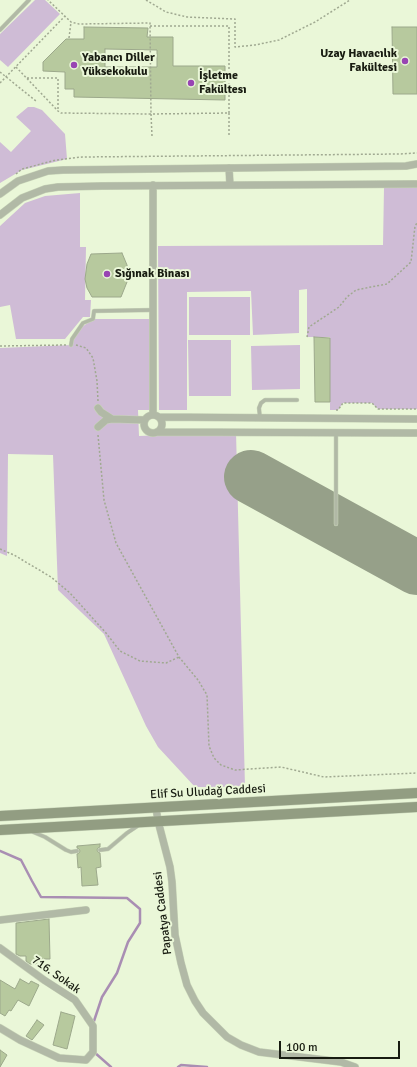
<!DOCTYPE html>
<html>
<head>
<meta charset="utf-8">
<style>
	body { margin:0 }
	#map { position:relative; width:417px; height:1067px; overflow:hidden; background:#eaf7d8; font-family:Signika,sans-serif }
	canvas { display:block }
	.scale { position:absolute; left:279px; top:1041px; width:121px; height:18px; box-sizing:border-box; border:2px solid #181c11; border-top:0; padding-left:5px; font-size:12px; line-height:14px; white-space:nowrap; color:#181c11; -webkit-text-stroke:3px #eaf7d8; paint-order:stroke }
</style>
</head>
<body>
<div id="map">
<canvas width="417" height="1067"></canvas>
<div class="scale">100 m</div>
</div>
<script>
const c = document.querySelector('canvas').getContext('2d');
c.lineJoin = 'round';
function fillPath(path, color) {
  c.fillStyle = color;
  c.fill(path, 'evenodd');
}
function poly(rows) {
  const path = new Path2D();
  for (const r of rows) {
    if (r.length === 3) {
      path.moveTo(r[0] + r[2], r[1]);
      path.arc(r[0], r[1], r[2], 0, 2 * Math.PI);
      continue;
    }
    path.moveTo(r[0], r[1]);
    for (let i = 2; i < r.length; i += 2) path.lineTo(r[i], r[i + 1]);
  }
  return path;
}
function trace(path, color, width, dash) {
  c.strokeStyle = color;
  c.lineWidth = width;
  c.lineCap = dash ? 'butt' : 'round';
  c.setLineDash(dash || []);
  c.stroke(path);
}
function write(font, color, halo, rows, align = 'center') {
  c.font = font + ' Signika,sans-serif';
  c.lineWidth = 4;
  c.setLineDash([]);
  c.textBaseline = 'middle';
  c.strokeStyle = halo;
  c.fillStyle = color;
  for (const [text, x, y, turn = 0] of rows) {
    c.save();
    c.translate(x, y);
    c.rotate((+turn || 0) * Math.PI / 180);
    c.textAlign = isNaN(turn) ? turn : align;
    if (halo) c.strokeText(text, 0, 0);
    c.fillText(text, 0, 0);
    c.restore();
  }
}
fillPath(poly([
	[35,0,45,0,60,14,8,67,0,60,0,34],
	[28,107,34,107,42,110,65,134,67,159,22,170,0,183,0,142,11,152,31,131,16,117],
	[384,188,417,188,417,409,378,409,372,403,343,403,338,410,330,410,330,337,307,337,307,289,299,290,299,333,253,335,251,291,187,292,187,410,159,410,158,246,383,245],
	[80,193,80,247,86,247,85,300,91,300,90,317,83,317,65,339,16,339,10,305,0,307,0,226,25,203,45,196],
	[189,297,250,297,250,335,189,335],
	[93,319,150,319,149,410,138,410,139,436,236,432,245,787,195,787,158,747,146,726,104,634,58,590,53,455,8,454,7,556,0,553,0,348,71,345,74,338,82,327],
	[188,340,231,340,231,396,189,396],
	[300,345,300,389,252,390,251,346]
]), '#cfbcd6');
trace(poly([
	[0,851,21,860,32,881,41,897,127,898,140,909,140,923,128,942,117,973,102,997,93,1024],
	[94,1052,111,1067],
	[178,1067,181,1065,207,1067]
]), '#a98eb3', 2.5);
trace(poly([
	[251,477,417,568]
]), '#96a089', 54);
const building = poly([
	[84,27,148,28,147,37,173,37,173,66,225,66,225,100,74,97,74,89,65,89,65,72,43,71,43,62,66,39,84,39,84,27],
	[105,49,157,50,157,67,105,67,105,49],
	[392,27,417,27,417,94,393,94,392,27],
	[122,253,127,265,128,277,127,282,121,297,92,297,87,288,85,279,87,264,91,254,122,253],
	[314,337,330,338,330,402,315,402,314,337],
	[100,844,100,847,98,848,97,850,98,852,100,853,101,867,96,868,98,885,82,886,81,867,78,868,77,854,79,853,80,851,79,849,77,848,77,846,100,844],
	[49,919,50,959,37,959,37,964,30,964,26,961,26,956,20,956,16,954,16,923,49,919],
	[20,979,29,984,31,981,39,985,29,1006,18,1000,11,1011,9,1010,5,1016,0,1013,0,980,15,989,20,979],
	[61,1012,75,1016,67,1049,53,1045,61,1012],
	[37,1020,44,1025,32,1040,26,1036,37,1020],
	[0,1050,7,1055,0,1067,0,1050]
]);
fillPath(building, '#b7c99e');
trace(building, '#9ca88b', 1);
const lane = poly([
	[0,30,29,0],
	[71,345,72,339,83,323,93,319,94,311,153,310],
	[260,418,259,408,261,403,265,400,297,400],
	[336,524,336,433],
	[33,832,45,837,66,850,71,852,77,851],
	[100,850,108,849,127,833,139,825]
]);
const street = poly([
	[229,168,230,185],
	[153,185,153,415],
	[0,194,18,181,48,171,63,170,406,166,417,164],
	[0,215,22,198,45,189,58,187,102,186,417,184],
	[98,408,101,412,112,419],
	[153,424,9],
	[159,417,417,419],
	[98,427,106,420,112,419,145,420],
	[157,432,417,433],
	[156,808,158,821,170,867,172,882,175,935,181,963,187,985,195,1001,203,1013,227,1037,241,1045,259,1052,341,1062,355,1067],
	[0,920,86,910],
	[0,948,44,980,75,1000,93,1026,93,1052,86,1060,59,1058,20,1040,0,1028]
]);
const secondary = poly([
	[0,816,417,793],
	[0,830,417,807]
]);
trace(lane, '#c8d4b8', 4.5);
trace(street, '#c8d4b8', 8);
trace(secondary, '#c8d4b8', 11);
trace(poly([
	[146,0,166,12,187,17,235,19,235,47,255,45,279,40,315,22,350,0],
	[150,26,229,26,229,113,151,114,152,136],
	[69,38,71,22],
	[16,67,58,111,61,113,151,114,150,23,79,24,71,22,48,0],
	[0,72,36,101],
	[27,78,58,78,58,111],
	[0,83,65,16],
	[229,135,229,113],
	[16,174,22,169,56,160,82,157,399,154,417,153],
	[307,337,309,327,339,307,347,297,356,290,371,287,387,284,411,262,415,226,417,223],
	[76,345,86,348,93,358,97,381,98,401],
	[0,346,66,345],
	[336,410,338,410,343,403,372,403,378,409,417,409],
	[98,435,104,500,116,543,179,657,198,680,207,695,209,746,214,758,221,765,235,770,281,767,324,777,417,773],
	[0,549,14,555,51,577,70,593,106,633,120,651,140,661,166,663,179,657]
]), '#a0a991', 1.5, [2, 2]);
trace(lane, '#b1b9a6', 3.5);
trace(street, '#b1b9a6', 7);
trace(secondary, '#929d82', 10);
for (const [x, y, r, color] of [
	[405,61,4,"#9844b3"],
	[74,65,4,"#9844b3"],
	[191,83,4,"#9844b3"],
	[107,274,4,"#9844b3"]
]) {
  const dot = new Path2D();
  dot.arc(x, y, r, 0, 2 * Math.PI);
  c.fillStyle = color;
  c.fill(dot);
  trace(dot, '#eaf7d8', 1.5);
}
write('bold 12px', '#181c11', '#eaf7d8', [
	["Uzay Havacılık",397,54,"right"],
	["Fakültesi",397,68,"right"],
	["Yabancı Diller",82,58],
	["Yüksekokulu",82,72],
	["İşletme",199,76],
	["Fakültesı",199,90],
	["Sığınak Binası",115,274]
], 'left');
write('12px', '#181c11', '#eaf7d8', [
	["Elif Su Uludağ Caddesi",208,792,-3],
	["Papatya Caddesi",163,913,-97],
	["716. Sokak",56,975,35]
]);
</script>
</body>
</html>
